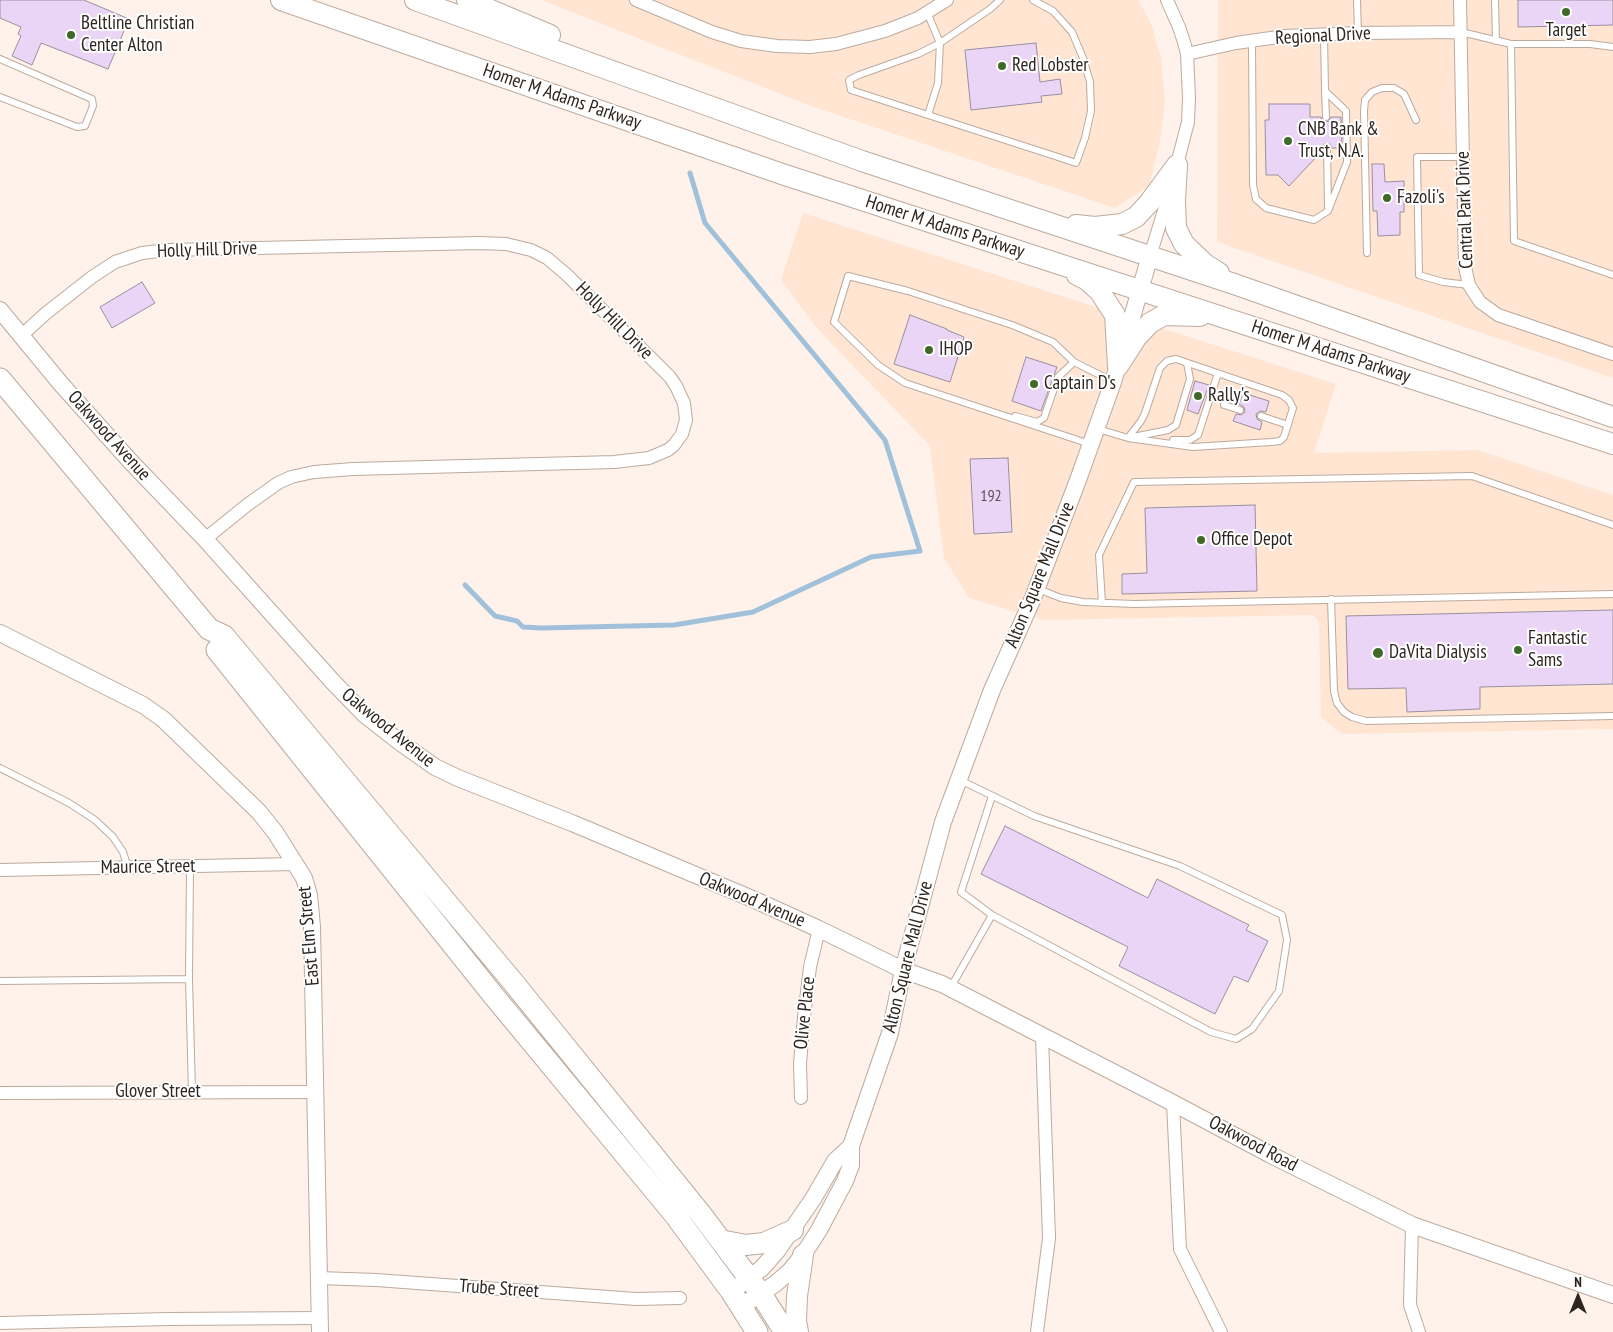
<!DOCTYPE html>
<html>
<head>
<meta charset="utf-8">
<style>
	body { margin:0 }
	#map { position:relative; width:1613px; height:1332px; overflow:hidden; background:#fef2ea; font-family:"PT Sans Narrow",sans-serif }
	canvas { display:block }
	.north { position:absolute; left:1553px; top:1272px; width:50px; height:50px; -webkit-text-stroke:4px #fff; paint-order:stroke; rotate:0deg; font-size:14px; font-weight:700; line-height:20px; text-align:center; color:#2c2520 }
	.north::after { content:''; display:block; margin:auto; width:18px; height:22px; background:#2c2520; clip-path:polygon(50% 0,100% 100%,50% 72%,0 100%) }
</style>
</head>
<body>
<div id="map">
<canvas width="1613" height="1332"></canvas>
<div class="north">N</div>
</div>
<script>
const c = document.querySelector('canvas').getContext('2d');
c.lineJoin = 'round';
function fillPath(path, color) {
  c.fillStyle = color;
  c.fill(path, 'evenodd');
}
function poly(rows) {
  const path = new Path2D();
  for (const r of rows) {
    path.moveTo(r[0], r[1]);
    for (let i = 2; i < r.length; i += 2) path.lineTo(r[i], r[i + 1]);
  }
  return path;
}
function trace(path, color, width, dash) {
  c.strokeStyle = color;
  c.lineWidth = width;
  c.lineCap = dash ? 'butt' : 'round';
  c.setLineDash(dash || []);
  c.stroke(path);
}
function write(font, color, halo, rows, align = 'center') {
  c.font = font + ' "PT Sans Narrow",sans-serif';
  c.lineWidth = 4;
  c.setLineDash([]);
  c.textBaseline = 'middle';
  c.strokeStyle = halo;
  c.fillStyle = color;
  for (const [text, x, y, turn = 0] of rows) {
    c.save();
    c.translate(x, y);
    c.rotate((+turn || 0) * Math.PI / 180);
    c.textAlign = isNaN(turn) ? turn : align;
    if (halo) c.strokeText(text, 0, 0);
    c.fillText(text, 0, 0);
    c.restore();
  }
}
fillPath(poly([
	[541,0,1138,0,1151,23,1161,58,1165,101,1160,142,1149,186,1115,208,811,106],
	[1218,0,1613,0,1613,378,1217,242],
	[803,213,1336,384,1314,453,1478,450,1613,495,1613,729,1342,734,1321,717,1319,622,1313,615,1044,620,969,598,944,558,930,446,815,326,781,280]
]), '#ffe5d2');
trace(poly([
	[465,585,495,616,517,621,523,627,541,628,674,625,753,612,871,557,920,551,885,440,705,223,690,173]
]), '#a1c1db', 5);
const building = poly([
	[0,0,84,0,129,19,108,69,41,43,32,65,12,56,21,36,18,34,21,27,0,18,0,0],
	[1518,0,1613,0,1613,25,1518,27,1518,0],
	[1036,43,1040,82,1060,79,1062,94,1041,96,1042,102,971,110,965,50,1036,43],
	[1269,104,1310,104,1310,117,1321,117,1322,120,1326,122,1329,121,1331,117,1341,117,1342,148,1332,148,1329,143,1324,144,1322,151,1289,186,1278,175,1266,175,1265,120,1269,120,1269,104],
	[1372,164,1384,164,1385,182,1404,181,1404,212,1400,212,1400,235,1378,236,1377,211,1373,211,1372,164],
	[142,282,155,303,112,328,100,307,142,282],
	[910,315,947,329,947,330,964,337,950,382,894,364,910,315],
	[1026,357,1057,367,1041,411,1012,401,1026,357],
	[1195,381,1209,385,1198,414,1187,410,1195,381],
	[1243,393,1269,401,1266,412,1260,411,1256,414,1257,419,1262,422,1260,430,1233,421,1236,414,1241,415,1245,412,1244,407,1239,404,1243,393],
	[1008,458,1012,532,974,534,970,459,1008,458],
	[1255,505,1257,591,1122,594,1122,574,1147,573,1145,508,1255,505],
	[1613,610,1613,684,1480,687,1480,709,1407,712,1406,688,1348,689,1346,616,1613,610],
	[1005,826,1148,898,1157,879,1249,925,1246,930,1268,941,1248,982,1234,976,1215,1014,1119,966,1128,947,981,874,1005,826]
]);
fillPath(building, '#ebd5f6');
trace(building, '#9a8fa0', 1);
const service = poly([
	[1357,0,1358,33],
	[1495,0,1496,41],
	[927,12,940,43,990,9,1000,0],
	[1461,32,1511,44,1590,44,1613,47],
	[1252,41,1253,185,1256,199,1266,208,1314,220,1328,211,1347,162,1346,111,1325,91,1324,34],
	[1511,44,1514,241,1613,275],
	[0,59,92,99,93,106,85,126,77,127,0,97],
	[1325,91,1326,117],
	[928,115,938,83,940,43,918,54,859,75,849,80,851,90,928,115,1058,157,1076,163,1085,138,1091,111,1090,82,1083,58,1072,32,1053,11,1033,0],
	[1327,148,1328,207],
	[1463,157,1417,157,1419,275,1443,282,1469,285],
	[1367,253,1364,111,1365,100,1372,92,1382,88,1394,88,1404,94,1416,120],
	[1176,359,1282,395,1289,400,1293,408,1284,437,1280,441,1271,442,1193,447,1128,438,1141,421,1145,413,1160,368,1167,361,1176,359],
	[1224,405,1240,410],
	[1015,416,1037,422,1044,418,1058,377,1074,362],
	[1261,416,1288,425],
	[1098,429,1128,438,1168,430,1176,425,1190,379,1187,363],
	[1173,440,1190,440,1198,435,1218,373],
	[1090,444,905,383,878,365,834,322,848,276,908,291,1012,325,1053,342,1074,362,1112,381],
	[1038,589,1061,598,1083,602,1134,604,1613,594],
	[1331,599,1334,691,1337,703,1344,712,1352,717,1366,721,1613,716],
	[1102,603,1099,555,1134,482,1472,476,1613,525],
	[0,768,69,803,95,820,113,837,123,852,128,868],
	[992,796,961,892,992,915],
	[190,867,189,979,192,1092],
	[0,981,189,979],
	[951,987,992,915,1211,1032,1236,1039,1252,1029,1279,991,1287,940,1282,915,1180,866,1034,816,960,780]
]);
const minor = poly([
	[636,0,712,32,741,41,777,46,810,47,836,44,885,31,918,18,947,0],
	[1167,0,1179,27,1184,42,1187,54,1189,97,1188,122,1175,172],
	[1460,0,1465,267,1469,285,1480,302,1498,315,1613,354],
	[1187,54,1236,43,1285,36,1358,33,1461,32],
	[1150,256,1170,191],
	[21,336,45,314,92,277,115,262,142,253,168,250,480,243,506,244,531,250,547,258,567,275,670,377,676,386,684,403,686,420,682,434,674,445,668,450,649,458,614,462,353,469,314,472,291,477,278,483,247,505,205,539],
	[0,870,296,864],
	[0,1093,316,1092],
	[801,1098,800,1063,804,1017,810,967,819,929],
	[1173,1103,1180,1249,1221,1332],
	[1412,1225,1410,1305,1419,1332],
	[319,1278,376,1280,636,1299,680,1298],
	[0,1323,169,1319,320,1318],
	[1037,1332,1049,1238,1042,1036]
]);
const tertiary = poly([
	[0,310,61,384,131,462,205,539,333,682,365,715,401,743,435,767,458,778,572,823,755,900,819,929,903,970,942,984,1173,1103,1271,1155,1412,1225,1613,1295],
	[0,633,143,705,163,719,259,812,275,832,304,878,309,895,312,927,320,1332],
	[740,1285,762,1268,777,1251,813,1199,835,1161,851,1146],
	[742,1306,775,1284,790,1271,803,1255,819,1230,845,1181,851,1165,851,1146,890,1033,903,970,943,822,992,690,1033,598,1078,480,1113,382,1150,256]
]);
const primary = poly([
	[281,0,782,174,1613,444],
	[415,0,862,161,1237,285,1613,417],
	[467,0,550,35],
	[1177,165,1175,201,1176,228,1184,244,1205,264,1219,273],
	[1076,225,1095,227,1122,224,1136,217,1149,203,1177,165],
	[1077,275,1087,280,1100,292,1115,315,1118,366],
	[1118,366,1136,338,1150,323,1164,315,1200,316],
	[720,1240,746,1245,764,1243,793,1230],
	[798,1332,796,1321,797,1296,803,1255]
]);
const trunk = poly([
	[0,379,209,629,224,636,513,982,700,1213,761,1294,785,1332],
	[217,650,493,995,675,1215,731,1291,757,1332]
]);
trace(service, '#bcaa9d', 8);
trace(minor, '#bcaa9d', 14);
trace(tertiary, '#bcaa9d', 18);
trace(primary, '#bcaa9d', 22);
trace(trunk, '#bcaa9d', 23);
trace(service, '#fff', 6);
trace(minor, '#fff', 12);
trace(tertiary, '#fff', 16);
trace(primary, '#fff', 20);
trace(trunk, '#fff', 21);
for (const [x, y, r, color] of [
	[1566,12,5,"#3f6926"],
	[71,35,5,"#3f6926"],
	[1002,66,5,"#3f6926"],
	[1288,141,5,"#3f6926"],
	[1387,198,5,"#3f6926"],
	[929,350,5,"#3f6926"],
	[1034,384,5,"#3f6926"],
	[1198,396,5,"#3f6926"],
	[1201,540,5,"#3f6926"],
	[1518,650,5,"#3f6926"],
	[1378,653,6,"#3f6926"]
]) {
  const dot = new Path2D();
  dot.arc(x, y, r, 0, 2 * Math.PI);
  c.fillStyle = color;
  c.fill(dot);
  trace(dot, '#fff', 2);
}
write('16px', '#5c5156', null, [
	["192",991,496]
]);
write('19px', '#2c2520', '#fff', [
	["Beltline Christian",81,24],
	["Center Alton",81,46],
	["Target",1566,31,"center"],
	["Red Lobster",1012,66],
	["CNB Bank &",1298,130],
	["Trust, N.A.",1298,152],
	["Fazoli's",1397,198],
	["IHOP",939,350],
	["Captain D's",1044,384],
	["Rally's",1208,396],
	["Office Depot",1211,540],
	["Fantastic",1528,639],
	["Sams",1528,661],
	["DaVita Dialysis",1389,653]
], 'left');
write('19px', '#2c2520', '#fff', [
	["Regional Drive",1323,36,-3],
	["Homer M Adams Parkway",562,97,19],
	["Central Park Drive",1465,210,-92],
	["Homer M Adams Parkway",945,227,18],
	["Holly Hill Drive",207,250,-2],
	["Holly Hill Drive",614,321,45],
	["Homer M Adams Parkway",1331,352,18],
	["Oakwood Avenue",109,436,48],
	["Alton Square Mall Drive",1040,575,-68],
	["Oakwood Avenue",388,728,39],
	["Maurice Street",148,867,-1],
	["Oakwood Avenue",752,900,23],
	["East Elm Street",309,936,-95],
	["Alton Square Mall Drive",908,957,-76],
	["Olive Place",805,1013,-84],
	["Glover Street",158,1092],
	["Oakwood Road",1253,1144,28],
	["Trube Street",499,1289,4]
]);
</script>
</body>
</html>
